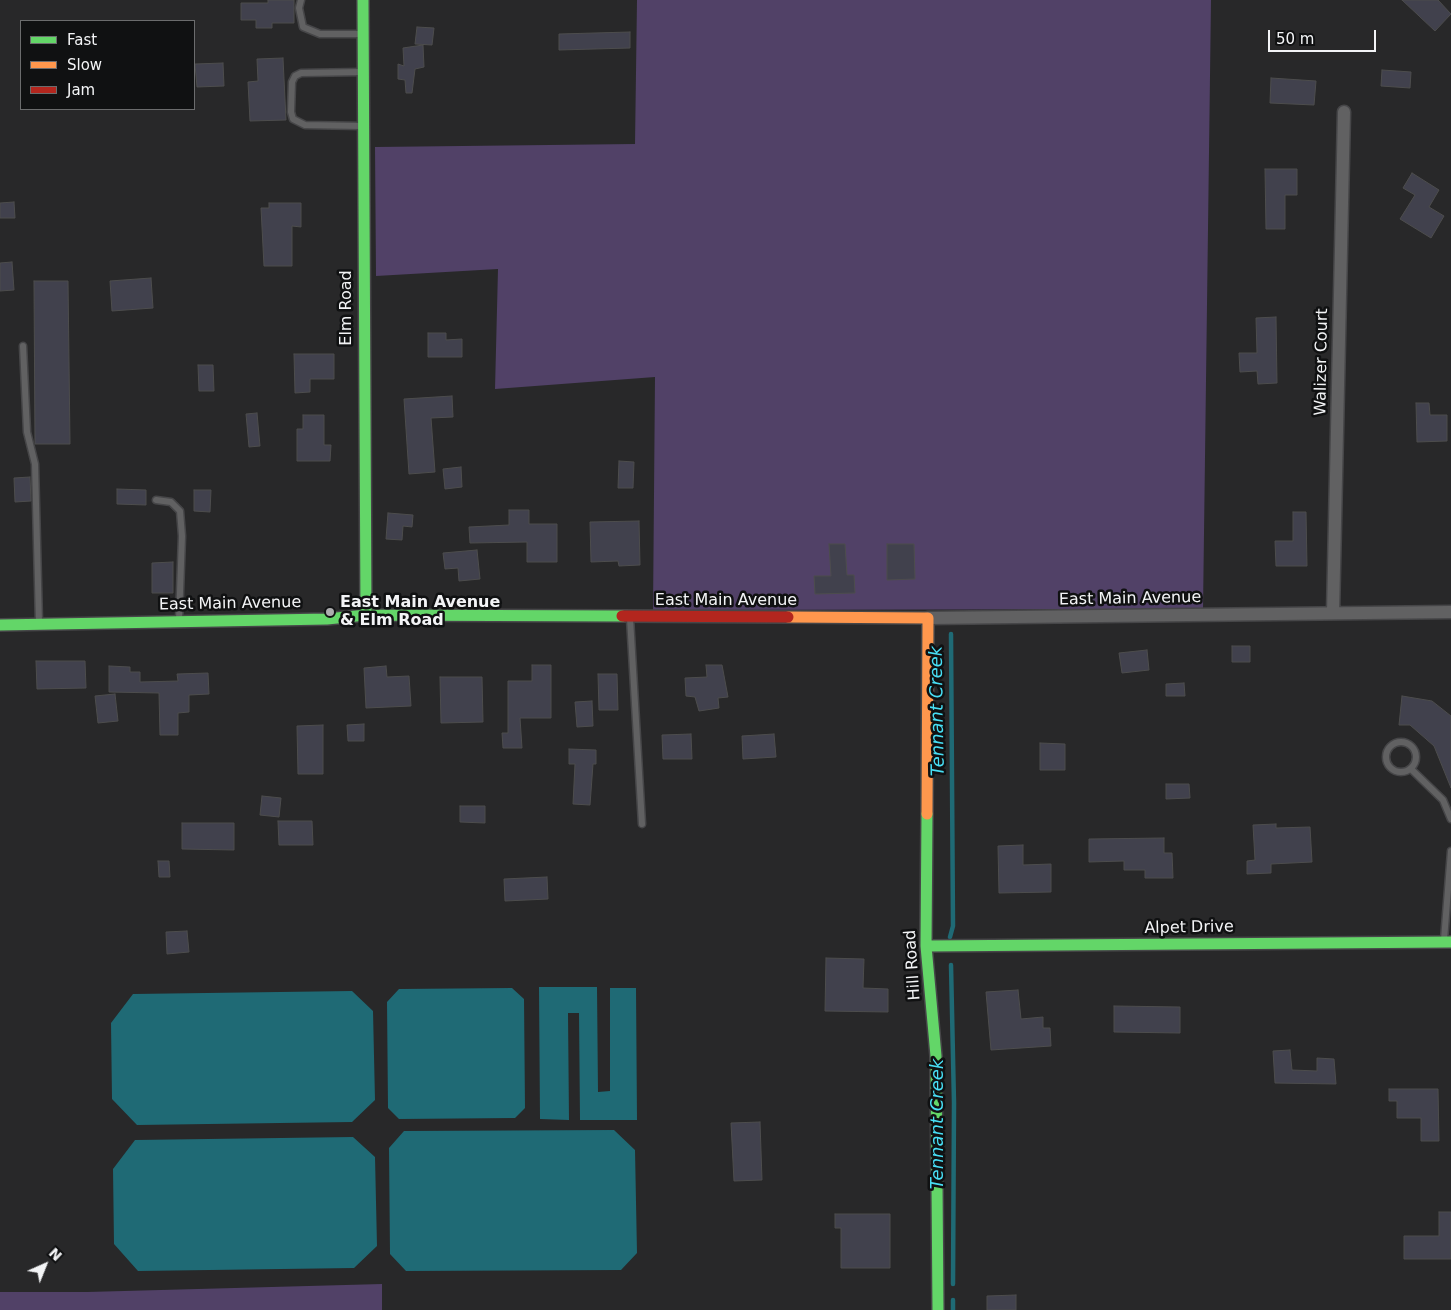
<!DOCTYPE html>
<html>
<head>
<meta charset="utf-8">
<style>
	body { margin:0 }
	#map { position:relative; width:1451px; height:1310px; overflow:hidden; background:#282829; font-family:"DejaVu Sans",sans-serif }
	canvas { display:block }
	.legend { position:absolute; left:20px; top:20px; width:175px; height:90px; box-sizing:border-box; background:#101112; border:1px solid #6b6c6d; margin:0; padding:6px 9px; list-style:none; font-size:15px; color:#f3f4f6 }
	.legend li { display:flex; align-items:center; gap:10px; height:25px }
	.legend b { width:25px; border:1px solid #6b6c6d }
	.north { position:absolute; left:20px; top:1240px; width:50px; height:50px; -webkit-text-stroke:4px #101112; paint-order:stroke; rotate:44deg; font-size:14px; font-weight:700; line-height:20px; text-align:center; color:#f3f4f6 }
	.north::after { content:''; display:block; margin:auto; width:18px; height:22px; background:#f3f4f6; clip-path:polygon(50% 0,100% 100%,50% 72%,0 100%) }
	.scale { position:absolute; left:1268px; top:30px; width:108px; height:22px; box-sizing:border-box; border:2px solid #f3f4f6; border-top:0; padding-left:6px; font-size:15px; line-height:18px; white-space:nowrap; color:#f3f4f6; -webkit-text-stroke:4px #101112; paint-order:stroke }
</style>
</head>
<body>
<div id="map">
<canvas width="1451" height="1310"></canvas>
<ul class="legend">
<li><b style="height:6px;background:#63d668"></b>Fast</li>
<li><b style="height:6px;background:#ff974d"></b>Slow</li>
<li><b style="height:6px;background:#b3261e"></b>Jam</li>
</ul>
<div class="north">N</div>
<div class="scale">50 m</div>
</div>
<script>
const c = document.querySelector('canvas').getContext('2d');
c.lineJoin = 'round';
function fillPath(path, color) {
  c.fillStyle = color;
  c.fill(path, 'evenodd');
}
function poly(rows) {
  const path = new Path2D();
  for (const r of rows) {
    if (r.length === 3) {
      path.moveTo(r[0] + r[2], r[1]);
      path.arc(r[0], r[1], r[2], 0, 2 * Math.PI);
      continue;
    }
    path.moveTo(r[0], r[1]);
    for (let i = 2; i < r.length; i += 2) path.lineTo(r[i], r[i + 1]);
  }
  return path;
}
function trace(path, color, width, dash) {
  c.strokeStyle = color;
  c.lineWidth = width;
  c.lineCap = dash ? 'butt' : 'round';
  c.setLineDash(dash || []);
  c.stroke(path);
}
function write(font, color, halo, rows, align = 'center') {
  c.font = font + ' "DejaVu Sans",sans-serif';
  c.lineWidth = 5;
  c.setLineDash([]);
  c.textBaseline = 'middle';
  c.strokeStyle = halo;
  c.fillStyle = color;
  for (const [text, x, y, turn = 0] of rows) {
    c.save();
    c.translate(x, y);
    c.rotate((+turn || 0) * Math.PI / 180);
    c.textAlign = isNaN(turn) ? turn : align;
    if (halo) c.strokeText(text, 0, 0);
    c.fillText(text, 0, 0);
    c.restore();
  }
}
fillPath(poly([
	[637,0,1211,0,1203,609,653,610,655,377,495,389,498,269,376,276,375,147,635,144],
	[382,1284,382,1310,0,1310,0,1292,87,1292]
]), '#514167');
fillPath(poly([
	[539,987,597,987,598,1092,610,1091,610,988,636,988,637,1120,580,1120,579,1013,568,1013,569,1120,540,1119],
	[512,988,524,999,525,1108,515,1118,399,1119,388,1108,387,1002,399,989],
	[352,991,373,1011,375,1100,352,1122,137,1125,112,1099,111,1023,133,994],
	[614,1130,635,1150,637,1253,621,1270,406,1271,390,1254,389,1148,404,1131],
	[353,1137,375,1157,377,1246,354,1268,138,1271,114,1244,113,1169,135,1140]
]), '#1f6a75');
trace(poly([
	[950,937,953,926,951,634],
	[951,965,954,1103,953,1284],
	[953,1310,953,1300]
]), '#1f6a75', 4.5);
const building = poly([
	[268,0,294,0,294,23,272,23,272,28,256,28,256,20,241,20,241,3,268,3,268,0],
	[1402,0,1438,0,1451,14,1435,31,1402,0],
	[417,27,434,28,432,45,415,44,417,27],
	[630,32,630,48,559,50,559,34,630,32],
	[423,45,424,67,415,69,412,93,406,93,405,80,398,79,398,64,404,66,403,48,423,45],
	[283,58,286,120,250,121,248,82,258,81,257,59,283,58],
	[223,63,224,86,197,87,195,64,223,63],
	[1382,70,1411,72,1410,88,1381,86,1382,70],
	[1271,78,1316,81,1314,105,1270,103,1271,78],
	[1265,169,1297,169,1297,195,1285,195,1285,229,1266,229,1265,169],
	[1412,173,1439,190,1429,207,1444,216,1431,238,1400,219,1415,195,1403,188,1412,173],
	[14,202,15,218,0,218,0,203,14,202],
	[269,203,301,203,301,227,292,226,292,266,264,266,261,208,269,208,269,203],
	[12,262,14,290,0,291,0,263,12,262],
	[151,278,153,308,112,311,110,281,151,278],
	[34,281,68,281,70,444,35,444,34,281],
	[1276,317,1277,383,1258,384,1257,371,1240,372,1239,353,1257,353,1256,318,1276,317],
	[428,333,446,333,446,340,462,339,462,357,428,357,428,333],
	[294,354,334,354,334,379,310,379,310,392,295,393,294,354],
	[198,365,213,365,214,391,199,391,198,365],
	[452,396,453,417,431,418,435,472,409,474,404,399,452,396],
	[1416,403,1429,403,1430,415,1447,415,1447,441,1417,442,1416,403],
	[257,413,260,446,249,447,246,414,257,413],
	[303,415,324,415,324,445,331,445,330,461,297,461,297,429,303,429,303,415],
	[619,461,634,462,633,488,618,488,619,461],
	[461,467,462,487,445,489,443,469,461,467],
	[30,477,31,501,15,502,14,478,30,477],
	[117,489,146,490,146,505,117,504,117,489],
	[194,490,211,490,210,512,194,511,194,490],
	[509,510,529,510,529,524,557,524,557,562,527,562,527,542,470,543,469,527,509,525,509,510],
	[1293,512,1306,512,1307,566,1276,566,1275,541,1293,541,1293,512],
	[388,513,413,515,412,527,403,526,402,540,386,539,388,513],
	[639,521,640,565,619,566,618,561,591,562,590,522,639,521],
	[829,544,845,544,847,575,854,575,855,593,815,594,814,576,831,576,829,544],
	[887,544,914,544,915,579,887,580,887,544],
	[477,550,480,579,459,581,458,568,445,569,443,553,477,550],
	[173,562,173,593,152,593,152,563,173,562],
	[1232,646,1250,646,1250,662,1232,662,1232,646],
	[1147,650,1149,670,1122,673,1119,653,1147,650],
	[36,661,85,661,86,688,37,689,36,661],
	[532,665,551,665,551,718,520,718,522,748,503,748,502,733,508,733,508,681,532,681,532,665],
	[706,665,722,665,728,697,718,698,719,708,699,711,695,697,686,696,685,678,707,677,706,665],
	[109,666,130,667,130,672,140,672,140,682,178,681,177,674,208,673,209,694,189,695,189,712,178,713,178,735,160,735,159,693,109,692,109,666],
	[386,666,387,677,409,676,411,706,366,708,364,668,386,666],
	[598,674,617,674,618,710,599,710,598,674],
	[440,677,482,677,483,722,441,723,440,677],
	[1184,683,1185,696,1166,696,1166,684,1184,683],
	[115,694,118,721,98,723,95,696,115,694],
	[1402,696,1432,701,1451,716,1451,788,1434,746,1410,725,1399,725,1402,696],
	[592,701,593,726,577,727,575,702,592,701],
	[364,724,364,741,348,741,347,725,364,724],
	[323,725,323,774,298,774,297,726,323,725],
	[691,734,692,759,663,759,662,735,691,734],
	[774,734,776,757,743,759,742,736,774,734],
	[1040,743,1065,744,1065,770,1040,770,1040,743],
	[569,749,596,750,596,764,593,764,590,805,573,804,575,764,569,764,569,749],
	[1166,784,1189,784,1190,798,1166,799,1166,784],
	[262,796,281,798,279,817,260,815,262,796],
	[460,806,485,806,485,823,460,822,460,806],
	[278,821,312,821,313,845,279,845,278,821],
	[182,823,234,823,234,850,182,849,182,823],
	[1276,824,1276,828,1310,827,1312,862,1271,864,1271,873,1247,874,1247,861,1255,860,1253,825,1276,824],
	[1164,838,1164,853,1172,853,1173,878,1145,878,1145,870,1124,870,1124,861,1089,862,1089,839,1164,838],
	[1023,845,1023,865,1051,864,1051,892,999,893,998,846,1023,845],
	[158,861,169,861,170,877,159,877,158,861],
	[547,877,548,899,505,901,504,879,547,877],
	[187,931,189,952,167,954,166,932,187,931],
	[826,958,864,959,863,988,888,989,888,1012,825,1011,826,958],
	[1018,990,1021,1019,1043,1017,1043,1028,1050,1028,1051,1046,991,1050,986,992,1018,990],
	[1114,1006,1180,1007,1180,1033,1114,1032,1114,1006],
	[1290,1050,1292,1070,1317,1071,1317,1058,1334,1059,1336,1084,1275,1083,1273,1051,1290,1050],
	[1389,1089,1438,1089,1439,1141,1421,1141,1421,1118,1397,1118,1397,1101,1389,1101,1389,1089],
	[760,1122,762,1180,734,1181,731,1123,760,1122],
	[1439,1212,1451,1212,1451,1259,1404,1259,1404,1236,1439,1236,1439,1212],
	[835,1214,890,1214,890,1268,841,1268,841,1228,835,1228,835,1214],
	[1016,1295,1016,1310,987,1310,987,1296,1016,1295]
]);
fillPath(building, '#41414d');
trace(building, '#4d4d4d', 1);
const lane = poly([
	[301,0,299,8,303,27,320,34,363,34],
	[362,126,305,125,293,119,291,112,292,82,295,76,301,73,362,72],
	[23,346,27,432,35,464,39,623],
	[156,500,171,502,180,511,182,536,179,620],
	[630,618,642,824],
	[1401,757,15],
	[1411,769,1443,800,1451,819],
	[1444,940,1451,851]
]);
const street = poly([
	[1333,613,1344,112],
	[928,618,1451,612]
]);
const fast = poly([
	[363,0,366,615],
	[0,625,327,619,366,615,622,616],
	[927,814,926,946,936,1056,938,1310],
	[926,946,1451,942]
]);
const slow = poly([
	[788,617,928,618,927,814]
]);
const jam = poly([
	[622,616,788,617]
]);
trace(lane, '#464648', 9);
trace(street, '#464648', 15);
trace(fast, '#464648', 14);
trace(slow, '#464648', 14);
trace(jam, '#464648', 14);
trace(lane, '#616162', 6);
trace(street, '#616162', 12);
trace(fast, '#63d668', 11);
trace(slow, '#ff974d', 11);
trace(jam, '#b3261e', 11);
for (const [x, y, r, color] of [
	[330,612,5,"#acadae"]
]) {
  const dot = new Path2D();
  dot.arc(x, y, r, 0, 2 * Math.PI);
  c.fillStyle = color;
  c.fill(dot);
  trace(dot, '#101112', 2);
}
write('16px', '#f3f4f6', '#101112', [
	["Elm Road",347,308,-90],
	["Walizer Court",1322,362,-89],
	["East Main Avenue",1130,599,-1],
	["East Main Avenue",726,601],
	["East Main Avenue",230,604,-1],
	["Alpet Drive",1189,928,-1],
	["Hill Road",913,965,-94]
]);
write('bold 16px', '#f3f4f6', '#101112', [
	["East Main Avenue",340,603],
	["& Elm Road",340,621]
], 'left');
write('italic 18px', '#48dff5', '#101112', [
	["Tennant Creek",938,711,-91],
	["Tennant Creek",938,1124,-90]
]);
</script>
</body>
</html>
